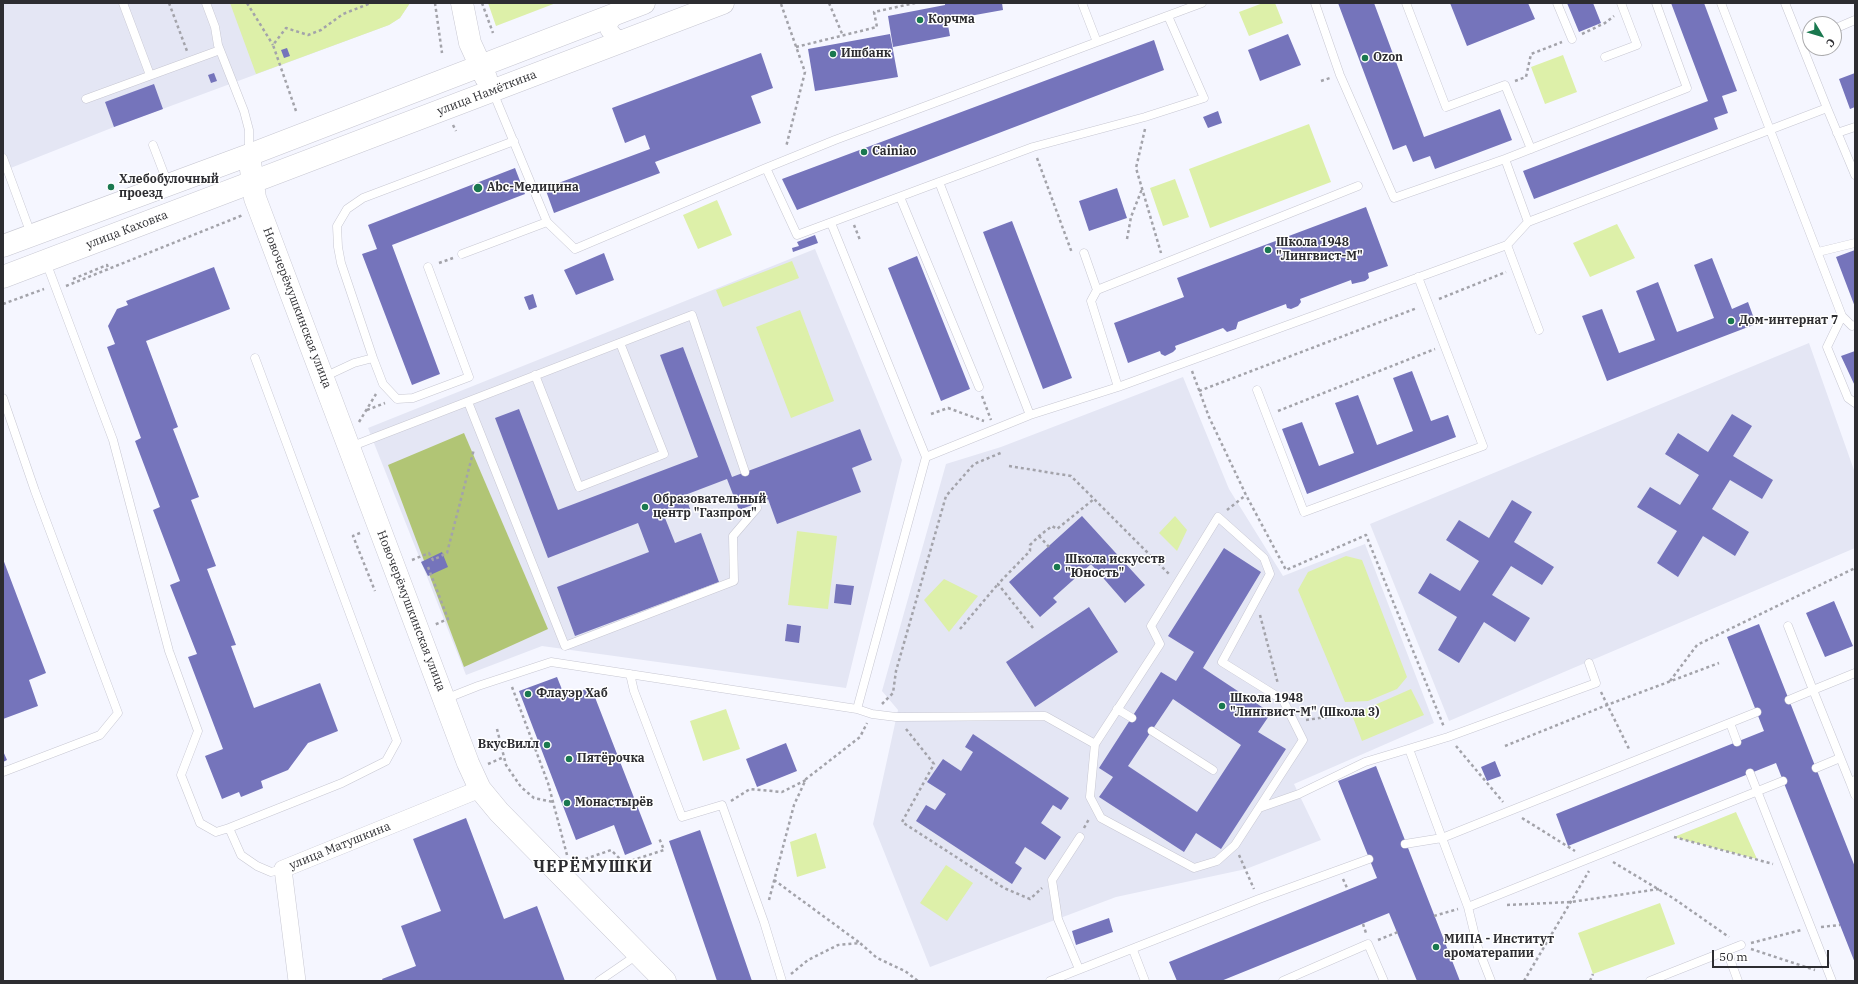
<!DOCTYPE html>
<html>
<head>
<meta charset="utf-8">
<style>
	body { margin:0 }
	#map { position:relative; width:1858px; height:984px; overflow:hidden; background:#f5f6ff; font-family:"IBM Plex Serif",serif }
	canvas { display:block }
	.frame { position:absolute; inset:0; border:4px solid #2d2d31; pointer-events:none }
	.north { position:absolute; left:1802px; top:16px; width:40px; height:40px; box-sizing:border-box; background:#fff; border:1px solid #ababad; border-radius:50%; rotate:128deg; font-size:11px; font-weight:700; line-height:16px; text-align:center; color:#2d2d31 }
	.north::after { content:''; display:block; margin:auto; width:14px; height:18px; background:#1a784f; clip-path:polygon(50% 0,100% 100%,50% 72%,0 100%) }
	.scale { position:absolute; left:1712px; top:950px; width:117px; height:18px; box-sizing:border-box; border:2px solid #2d2d31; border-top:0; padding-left:5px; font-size:12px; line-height:14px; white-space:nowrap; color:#2d2d31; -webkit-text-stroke:3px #fff; paint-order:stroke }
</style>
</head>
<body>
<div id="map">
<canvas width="1858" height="984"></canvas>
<div class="frame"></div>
<div class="north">С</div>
<div class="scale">50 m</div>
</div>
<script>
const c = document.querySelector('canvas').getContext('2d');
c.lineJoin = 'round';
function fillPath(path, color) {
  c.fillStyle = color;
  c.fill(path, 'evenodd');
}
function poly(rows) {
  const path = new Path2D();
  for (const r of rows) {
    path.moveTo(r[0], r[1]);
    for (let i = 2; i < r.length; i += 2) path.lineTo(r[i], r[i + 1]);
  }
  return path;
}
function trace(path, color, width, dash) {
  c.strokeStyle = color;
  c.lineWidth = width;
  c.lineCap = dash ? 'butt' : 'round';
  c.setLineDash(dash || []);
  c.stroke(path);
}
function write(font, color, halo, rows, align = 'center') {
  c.font = font + ' "IBM Plex Serif",serif';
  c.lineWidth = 3;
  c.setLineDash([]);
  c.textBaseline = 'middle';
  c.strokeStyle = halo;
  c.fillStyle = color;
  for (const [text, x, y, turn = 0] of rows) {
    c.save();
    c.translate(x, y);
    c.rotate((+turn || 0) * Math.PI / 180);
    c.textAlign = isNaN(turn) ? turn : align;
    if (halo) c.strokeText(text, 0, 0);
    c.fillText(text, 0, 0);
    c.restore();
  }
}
fillPath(poly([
	[3,3,410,3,400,18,389,25,114,127,3,171],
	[815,249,902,460,846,688,542,646,466,675,368,428],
	[1809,343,1855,473,1855,548,1449,721,1370,524],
	[1183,377,1229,489,1283,576,1365,544,1434,723,1294,784,1321,840,1246,869,1116,897,930,967,873,824,898,710,882,691,946,464,1001,447]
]), '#e4e6f4');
fillPath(poly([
	[230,3,410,3,400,18,389,25,256,74],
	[488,3,556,3,496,26],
	[1263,3,1275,3,1283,23,1249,36,1239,12],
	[1563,55,1577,92,1545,104,1531,67],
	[1309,124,1331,182,1210,228,1189,169],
	[1175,179,1189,217,1163,226,1150,188],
	[717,200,732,235,698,249,683,215],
	[1617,224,1635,258,1590,277,1573,243],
	[792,261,799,278,723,307,716,290],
	[800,310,834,401,791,418,756,327],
	[1175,516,1187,530,1177,551,1159,533],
	[797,531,837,536,828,609,788,605],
	[1346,556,1362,560,1407,677,1397,689,1368,701,1345,702,1298,590,1308,572],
	[944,579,978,596,949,632,924,600],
	[1411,689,1424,715,1362,741,1352,715],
	[726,709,740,749,703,761,690,721],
	[1736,812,1757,859,1674,837],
	[816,833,826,868,797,877,790,842],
	[946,865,973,883,947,921,920,903],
	[1660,903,1675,944,1593,974,1578,933]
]), '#ddf0a9');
fillPath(poly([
	[464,433,548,629,464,667,388,465]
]), '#b1c575');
fillPath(poly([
	[945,3,1002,3,1003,10,947,20,950,36,893,47,888,16,945,5],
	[1338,3,1374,3,1424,137,1500,109,1512,140,1435,169,1430,156,1413,162,1406,145,1393,150],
	[1450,3,1528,3,1535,19,1467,46],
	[1567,3,1593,3,1601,23,1579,32],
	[1671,3,1704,3,1737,91,1722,96,1728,113,1714,118,1718,129,1534,199,1523,171,1708,101],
	[890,34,898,77,815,91,808,49],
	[1288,34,1301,65,1260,81,1248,50],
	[1154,40,1164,70,797,210,782,179],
	[287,48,290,56,284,58,281,50],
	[761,53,773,88,751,96,761,123,655,162,660,173,554,213,545,188,650,149,645,135,625,143,612,108],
	[214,73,217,81,211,83,208,75],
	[1855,73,1855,107,1850,109,1839,79],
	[154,84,163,109,114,127,105,102],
	[1218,111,1222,123,1208,128,1203,117],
	[515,168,525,194,392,245,440,374,412,385,362,254,377,249,368,225],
	[1117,188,1127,218,1089,231,1079,201],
	[1366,207,1388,266,1368,273,1369,278,1365,281,1352,284,1351,280,1300,299,1301,302,1298,306,1291,309,1287,308,1286,304,1238,322,1236,329,1227,332,1223,328,1175,346,1176,349,1173,352,1165,356,1161,354,1160,351,1128,363,1114,323,1184,297,1177,278],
	[1012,221,1072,378,1043,389,983,232],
	[815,235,818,243,793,252,792,248,799,246,797,242],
	[1855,250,1855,307,1836,257],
	[604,253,614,280,576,295,564,270],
	[917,256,970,389,941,401,888,268],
	[1712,258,1732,309,1748,302,1756,324,1607,381,1582,316,1602,309,1619,353,1655,340,1636,291,1658,282,1677,332,1714,318,1694,265],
	[214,267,230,309,146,341,178,427,173,429,199,497,191,500,216,566,207,569,236,645,231,646,254,708,320,683,338,731,308,743,288,770,261,781,263,788,241,797,239,792,222,799,205,756,223,749,188,657,197,654,170,585,180,581,153,510,160,507,135,441,141,438,107,347,115,344,108,326,117,309,128,305,126,301],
	[533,294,537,307,529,310,524,297],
	[683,347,732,477,860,429,872,460,852,468,861,492,777,524,768,499,739,510,727,479,685,495,690,509,665,518,675,543,701,533,719,582,575,636,557,587,649,552,638,523,548,558,495,418,519,409,558,510,698,457,660,355],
	[1855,351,1855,386,1841,356],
	[1412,371,1431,421,1448,415,1456,437,1307,494,1282,429,1302,422,1319,466,1354,453,1335,403,1358,395,1377,445,1413,431,1393,378],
	[1732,414,1752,426,1733,456,1773,480,1762,499,1730,480,1712,509,1749,532,1735,556,1703,536,1678,577,1657,563,1677,531,1637,507,1650,487,1680,505,1699,475,1665,454,1678,433,1708,452],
	[1512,500,1532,512,1514,542,1554,567,1542,585,1511,566,1492,595,1530,618,1515,642,1484,622,1459,663,1438,650,1457,617,1418,593,1430,573,1460,591,1479,561,1446,540,1459,520,1489,538],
	[1082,516,1145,585,1125,603,1091,564,1053,598,1057,602,1040,617,1009,582],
	[1224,548,1261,572,1203,668,1271,713,1258,732,1286,749,1221,849,1196,833,1184,852,1099,797,1113,777,1099,768,1161,672,1176,681,1194,652,1168,636],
	[1173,699,1241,745,1197,812,1128,766],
	[442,552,448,567,428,576,421,562],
	[3,559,46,673,29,680,38,706,3,719],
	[836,584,854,586,851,605,834,603],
	[1834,601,1853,646,1825,657,1806,613],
	[1089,607,1118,652,1035,707,1006,662],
	[787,624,801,626,799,643,785,641],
	[1759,624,1855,867,1855,963,1776,763,1568,846,1556,814,1764,731,1727,637],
	[557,677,565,697,591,687,652,844,625,855,614,825,576,840,519,691],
	[973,734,1069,798,1061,810,1053,805,1041,823,1061,837,1045,860,1025,847,1015,863,1022,868,1012,884,916,821,926,805,935,810,946,794,927,782,943,759,961,771,973,752,965,747],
	[786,743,797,771,757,787,746,759],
	[3,751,7,760,3,762],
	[1495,761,1501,776,1487,781,1481,767],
	[1376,766,1460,981,1417,981,1389,913,1221,981,1177,981,1169,962,1377,878,1338,781],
	[466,818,504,919,537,906,565,981,383,981,382,979,416,966,401,926,441,911,413,839],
	[700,830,752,981,717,981,669,841],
	[1109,918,1113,932,1076,945,1072,931]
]), '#7574bb');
const lane = poly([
	[123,3,150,75],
	[206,3,215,27,218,45,244,111,249,130,249,154],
	[1082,3,1097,42],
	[1315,3,1340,75,1394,198,1505,159],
	[1406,3,1446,107,1505,85,1531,149],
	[1557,3,1572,39],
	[1721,3,1842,316,1827,347,1848,398,1855,403],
	[1168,16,1204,98,1145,117,1033,147,797,235,766,168,835,140,1097,42,1202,3],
	[1834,29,1855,20],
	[1801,42,1810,38],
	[1605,57,1637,45,1621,3],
	[493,92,547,222],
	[86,99,220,50],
	[1827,108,1855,175],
	[1837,133,1855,127],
	[153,145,168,184],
	[3,158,31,234],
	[939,182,1030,415],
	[900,197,979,387],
	[1528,222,1505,159,1687,88,1656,3],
	[831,223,926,457],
	[1507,245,1539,330],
	[1818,252,1855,243],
	[1084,253,1097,290,1091,301,1118,387],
	[462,254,547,222,575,249,766,168],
	[46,262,113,440,169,651,198,731,181,775,200,823,216,832,229,828],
	[1097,290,1358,186],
	[1842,316,1852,326,1855,325],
	[255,358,397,741,386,761,342,783,229,828,241,855,257,866,271,872,283,869],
	[373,358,383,384,397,399,413,398,469,377,428,267],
	[535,375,579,487,664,454,620,343],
	[324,377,354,363,373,358,341,263,338,247,337,226,347,209,363,198,514,141],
	[1257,390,1304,512,1483,446,1418,277],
	[3,398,35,491,118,713,100,735,3,772],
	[468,402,565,646,734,581,733,536,757,508,756,504],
	[350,447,692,315,745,472],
	[1788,626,1813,690,1789,700],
	[1855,673,1813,690,1850,782,1855,780],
	[630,674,634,691,682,817,722,805,764,922,782,981],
	[445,699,478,686,551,662,857,709,872,714,896,717,1045,716,1095,744,1090,797,1101,818,1194,868,1217,861,1235,845,1259,808],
	[857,709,926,457,1030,415,1118,387,1507,245,1528,222,1827,108,1785,3],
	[1117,709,1132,718],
	[1730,723,1737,742],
	[1152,731,1213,770],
	[1095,744,1160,644,1151,626,1218,517,1264,558,1270,574,1222,662,1283,700,1303,740,1259,808,1299,794,1365,762,1448,737,1596,683,1589,663],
	[1409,749,1442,838,1757,712],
	[1816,768,1840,758],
	[1750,773,1832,981],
	[1850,782,1855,795],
	[1405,844,1442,838,1468,907,1478,948,1491,981],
	[1468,907,1783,781],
	[1133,950,1145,981],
	[1727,951,1738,981],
	[1079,969,1058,919,1052,880,1080,837],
	[599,981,637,955],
	[1050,981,1259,899,1369,859],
	[1283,981,1368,944,1384,981],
	[1650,981,1741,945]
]);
const street = poly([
	[616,13,609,24,609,30,616,38,627,39],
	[297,981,283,869,480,789]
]);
const secondary = poly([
	[462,3,470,43,486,78],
	[249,155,255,198,468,763,480,789,499,812,665,981],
	[3,246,249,155,644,3],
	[3,277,723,3]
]);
trace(lane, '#c7c7d2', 9);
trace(street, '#c7c7d2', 18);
trace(secondary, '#c7c7d2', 23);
trace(poly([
	[169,3,187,51],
	[247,3,273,45],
	[435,3,442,53],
	[482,3,493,33],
	[829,3,843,36],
	[781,4,805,72,786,147],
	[1582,34,1605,23,1614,16],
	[796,47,877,27,874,12,915,3],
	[1321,81,1330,78],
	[1515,81,1526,77,1531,54,1562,42],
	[296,111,273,45,286,28,308,35,321,30,343,14,371,3],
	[453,125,456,131],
	[1145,129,1136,168,1161,253],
	[1037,158,1072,253],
	[854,225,860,240],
	[1127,239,1131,217,1142,189],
	[439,263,453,258],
	[73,279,107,265,109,270],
	[66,286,243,215],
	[1439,299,1506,272],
	[3,304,44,289],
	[1192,371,1209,417,1246,495,1286,570,1366,535,1444,727],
	[1199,391,1417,308],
	[982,396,991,420],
	[367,410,385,403],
	[1278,411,1435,349],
	[931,414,948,408,984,421],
	[359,422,376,394],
	[1009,466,1071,476,1169,574],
	[1227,510,1246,495],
	[360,533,353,536,375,591],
	[1039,536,1049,547],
	[412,560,429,553,433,560,447,553,474,449],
	[428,567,448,619,434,625],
	[1260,615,1278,684],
	[1033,628,998,584,1030,551,1030,545,1039,536,1052,526,1057,529,1094,499],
	[960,629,998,584],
	[1670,681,1697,645,1855,568],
	[512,687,548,783,567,855],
	[1601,692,1630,751],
	[882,704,893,693,896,671,946,496,974,464,1003,452],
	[1306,720,1347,714,1356,707],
	[497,729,506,765,521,787,534,798,553,802],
	[906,729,934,764,902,822,1004,888,1030,899,1042,888],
	[1456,746,1503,802],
	[1505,746,1607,705,1719,663],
	[488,764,504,757],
	[731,801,750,789,782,792,806,780],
	[1522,818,1575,851],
	[1084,828,1089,819],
	[1674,837,1773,864],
	[1239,855,1254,889],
	[1613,862,1673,898,1729,937],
	[574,863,611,850,624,863,664,850,659,838],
	[1343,879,1348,890],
	[774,880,860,943],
	[769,900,794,805,806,779,860,737,867,723],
	[1507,905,1571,902,1659,889],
	[1434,916,1458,909],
	[1363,924,1366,933],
	[1821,927,1840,925],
	[1378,940,1398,932],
	[1751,943,1801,930],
	[1751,949,1815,970],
	[791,974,808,960,838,945,860,943,877,958,905,971,918,981],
	[1524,981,1589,871],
	[1590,981,1593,974]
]), '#a3a3aa', 2.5, [3, 3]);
trace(lane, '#fff', 8);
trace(street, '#fff', 17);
trace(secondary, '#fff', 22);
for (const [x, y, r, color] of [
	[920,20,4,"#1a784f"],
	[833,54,4,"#1a784f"],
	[1365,58,4,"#1a784f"],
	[864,152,4,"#1a784f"],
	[111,187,4,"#1a784f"],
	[478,188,5,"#1a784f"],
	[1268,250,4,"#1a784f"],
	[1731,321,4,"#1a784f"],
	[645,507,4,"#1a784f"],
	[1057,567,4,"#1a784f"],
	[528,694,4,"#1a784f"],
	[1222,706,4,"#1a784f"],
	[547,745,4,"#1a784f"],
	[569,759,4,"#1a784f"],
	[567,803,4,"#1a784f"],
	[1436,947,4,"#1a784f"]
]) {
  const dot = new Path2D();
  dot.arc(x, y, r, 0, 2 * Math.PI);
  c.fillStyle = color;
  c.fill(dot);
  trace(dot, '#fff', 1.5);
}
write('bold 12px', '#2d2d31', '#fff', [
	["Корчма",928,20],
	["Ишбанк",841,54],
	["Ozon",1373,58],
	["Cainiao",872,152],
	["Хлебобулочный",119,180],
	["проезд",119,194],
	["Abc-Медицина",487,188],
	["Школа 1948",1276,243],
	["\"Лингвист-М\"",1276,257],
	["Дом-интернат 7",1739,321],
	["Образовательный",653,500],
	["центр \"Газпром\"",653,514],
	["Школа искусств",1065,560],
	["\"Юность\"",1065,574],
	["Флауэр Хаб",536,694],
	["Школа 1948",1230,699],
	["\"Лингвист-М\" (Школа 3)",1230,713],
	["ВкусВилл",539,745,"right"],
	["Пятёрочка",577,759],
	["Монастырёв",575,803],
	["МИПА - Институт",1444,940],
	["ароматерапии",1444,954]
], 'left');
write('12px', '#2d2d31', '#fff', [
	["улица Намёткина",487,93,-21],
	["улица Каховка",127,230,-21],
	["Новочерёмушкинская улица",297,308,69],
	["Новочерёмушкинская улица",411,611,69],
	["улица Матушкина",340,846,-22]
]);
c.letterSpacing = '1px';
write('bold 16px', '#2d2d31', '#fff', [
	["ЧЕРЁМУШКИ",593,867]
]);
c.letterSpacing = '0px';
</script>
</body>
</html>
